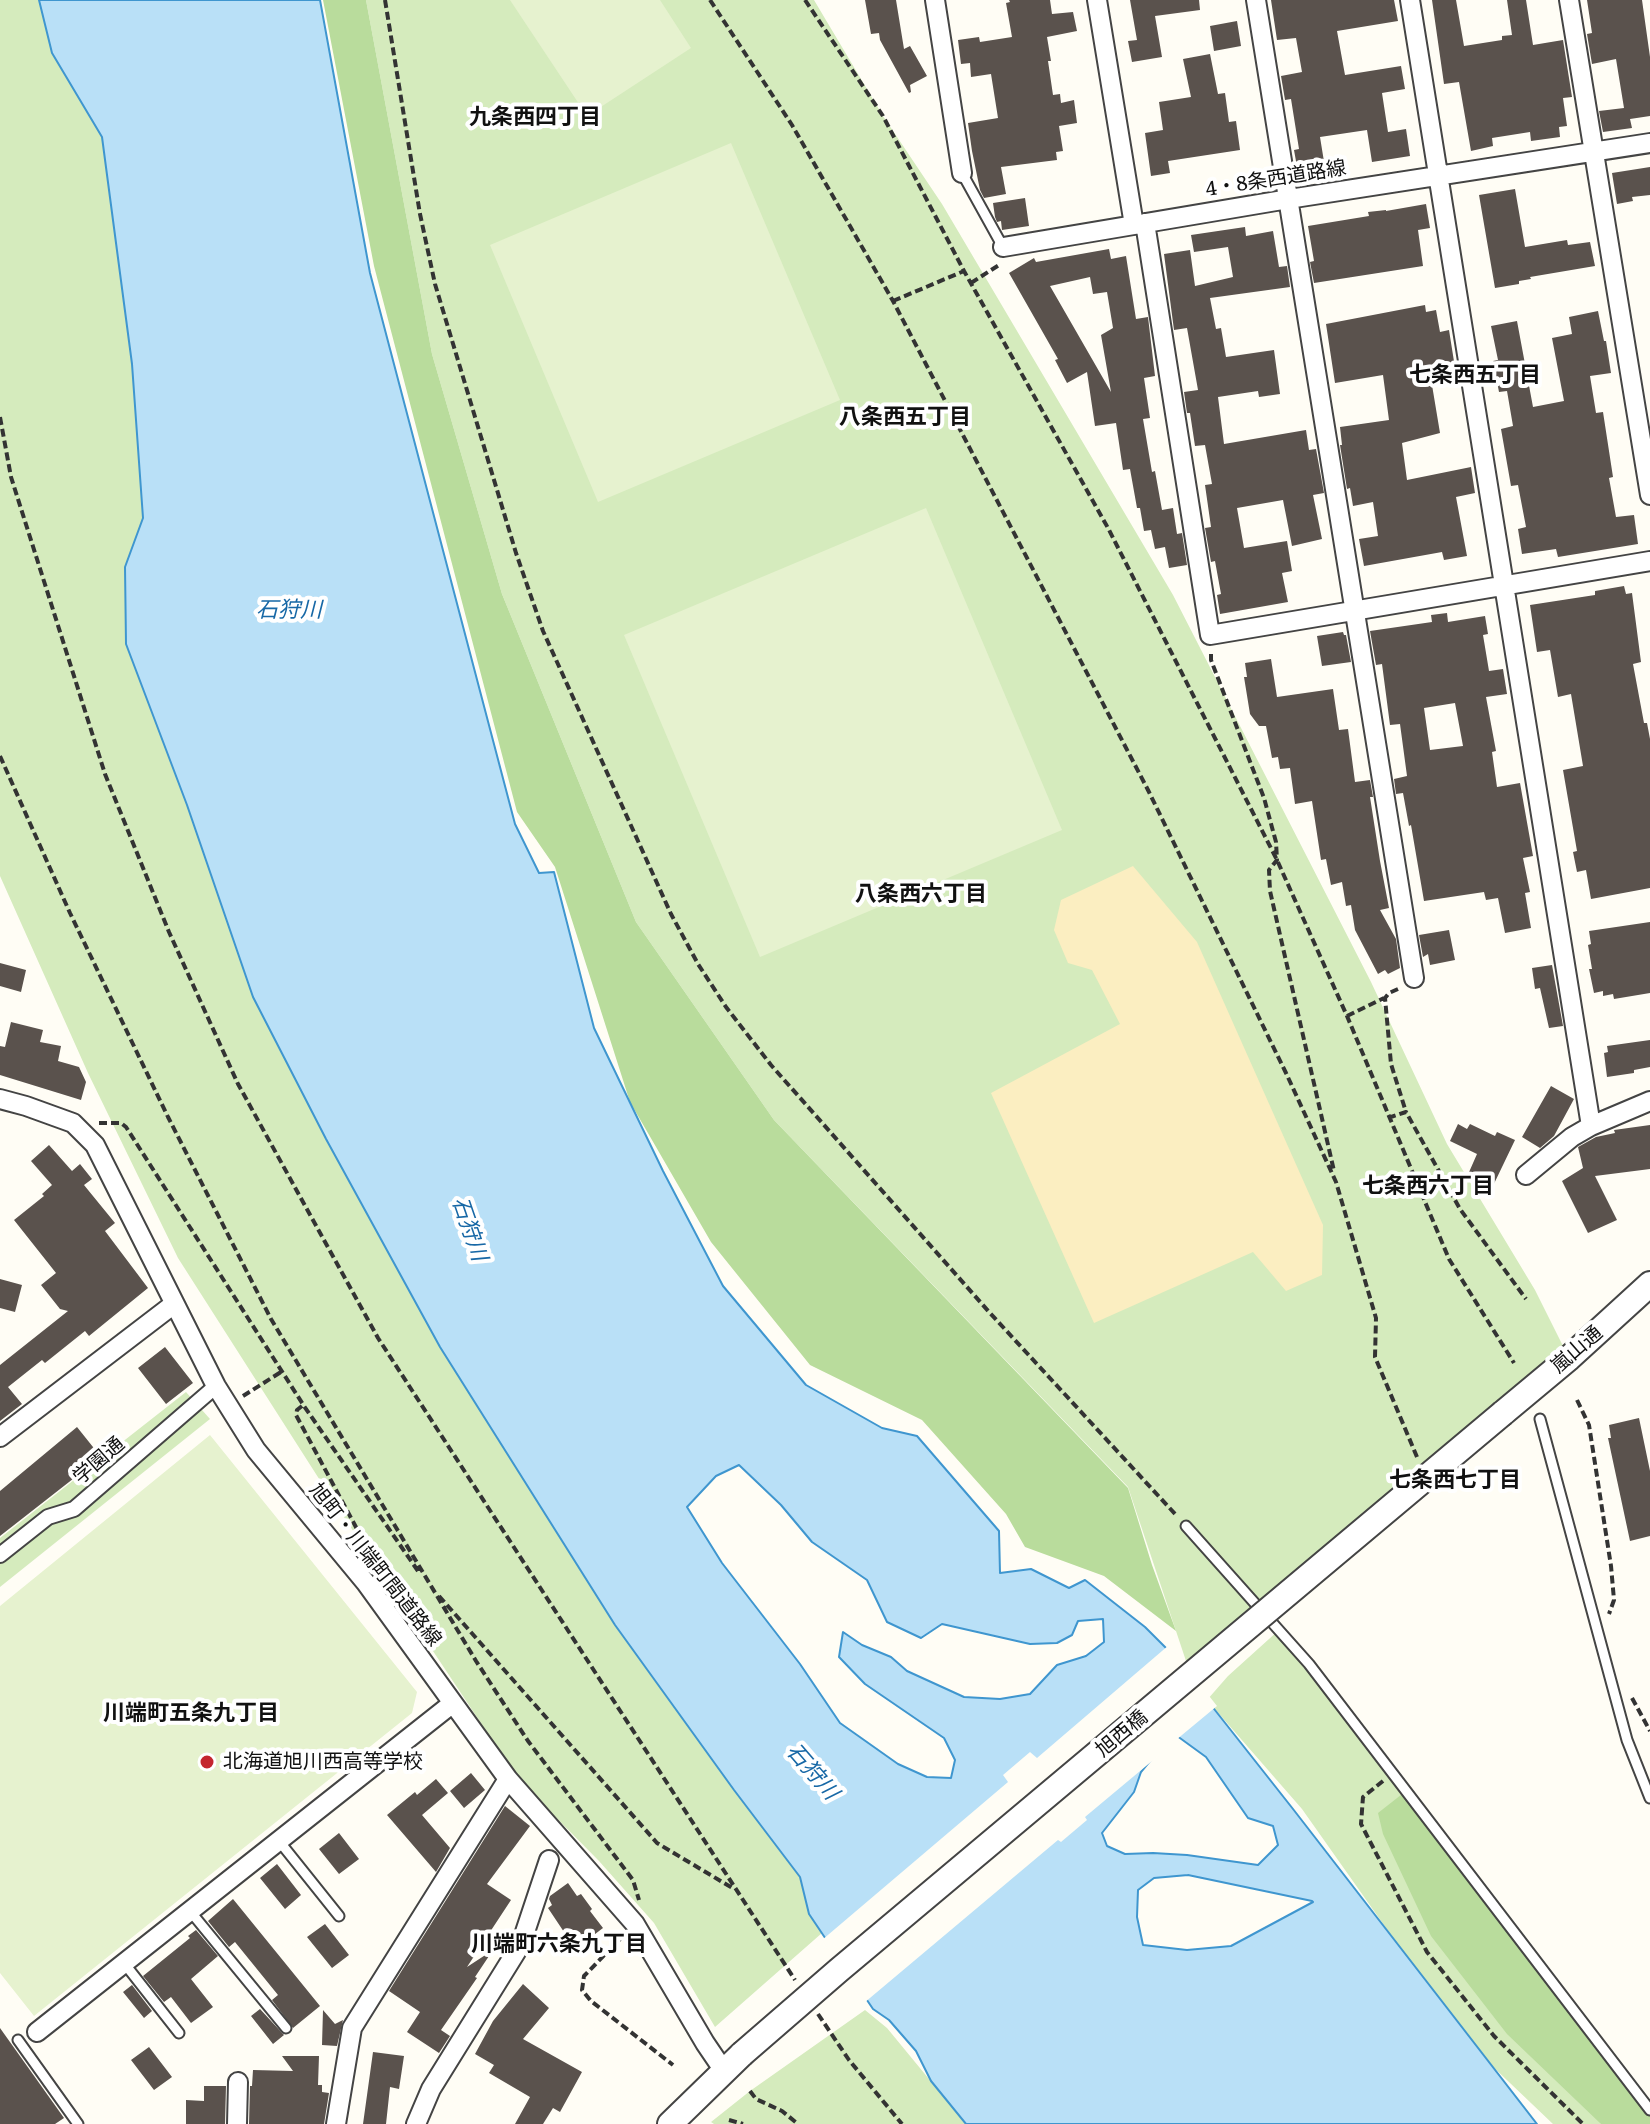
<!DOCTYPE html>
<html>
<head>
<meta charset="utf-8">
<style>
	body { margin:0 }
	canvas { display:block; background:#fffdf5 }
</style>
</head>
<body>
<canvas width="1650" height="2124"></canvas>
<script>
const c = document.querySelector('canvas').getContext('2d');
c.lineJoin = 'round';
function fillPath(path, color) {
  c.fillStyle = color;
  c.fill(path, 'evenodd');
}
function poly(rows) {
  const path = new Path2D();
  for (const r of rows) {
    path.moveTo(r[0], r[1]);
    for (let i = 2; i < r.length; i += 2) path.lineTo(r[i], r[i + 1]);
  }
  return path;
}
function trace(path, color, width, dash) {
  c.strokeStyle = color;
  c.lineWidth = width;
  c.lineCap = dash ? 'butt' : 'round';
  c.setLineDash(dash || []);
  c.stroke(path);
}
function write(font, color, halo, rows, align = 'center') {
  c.font = font + ' Literata,"Noto Sans JP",serif';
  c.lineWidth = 8;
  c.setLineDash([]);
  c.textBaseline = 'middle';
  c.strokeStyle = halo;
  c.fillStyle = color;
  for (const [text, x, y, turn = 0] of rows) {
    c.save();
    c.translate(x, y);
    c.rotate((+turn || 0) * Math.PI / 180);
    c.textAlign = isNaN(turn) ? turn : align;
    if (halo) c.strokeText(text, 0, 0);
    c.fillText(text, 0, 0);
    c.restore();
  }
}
fillPath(poly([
	[0,0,39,0,52,53,102,136,132,364,143,518,125,567,126,644,187,805,440,1347,615,1625,734,1790,800,1877,809,1914,822,1933,715,2027,654,1923,599,1861,518,1779,330,1496,178,1258,88,1073,0,876],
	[366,0,814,0,883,116,942,204,1173,595,1371,982,1447,1144,1535,1290,1569,1358,1191,1676,1128,1487,774,1120,636,922,502,594,432,354],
	[186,1392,210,1419,0,1587,0,1538],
	[1279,1630,1406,1791,1601,2124,1553,2124,1489,2063,1415,1969,1302,1809,1207,1700,1228,1676],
	[865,2010,887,2028,966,2124,714,2124,711,2122,750,2091]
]), '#d5ebbd');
fillPath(poly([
	[323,0,366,0,432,354,502,594,636,922,774,1120,1128,1488,1152,1565,1176,1631,1104,1576,1025,1547,1006,1514,922,1420,810,1365,711,1242,630,1102,555,867,517,812,374,266],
	[1406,1791,1650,2110,1650,2124,1601,2124,1507,2034,1431,1936,1383,1834,1378,1813]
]), '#b9dc9c');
fillPath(poly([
	[1133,866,1197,942,1323,1225,1322,1275,1286,1291,1253,1252,1094,1323,991,1093,1120,1024,1092,970,1068,963,1054,930,1061,900]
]), '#fbeec1');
fillPath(poly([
	[510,0,660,0,691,48,587,116],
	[731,143,840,400,598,502,490,245],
	[926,508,1062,830,760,957,624,635],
	[210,1435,417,1692,412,1713,34,2016,0,1973,0,1606]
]), '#e6f2cf');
const water = poly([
	[39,0,320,0,370,273,515,824,539,873,554,872,594,1028,663,1171,723,1286,806,1385,882,1428,917,1436,999,1531,1000,1573,1031,1569,1069,1588,1085,1580,1145,1627,1166,1648,1293,1809,1537,2124,966,2124,931,2081,916,2051,889,2020,873,2009,809,1914,800,1877,734,1790,615,1625,440,1347,326,1139,253,997,187,805,126,644,125,567,143,518,132,364,102,137,52,53,39,0],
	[739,1465,781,1505,812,1542,867,1580,887,1622,921,1638,942,1624,1030,1644,1057,1643,1072,1635,1078,1621,1103,1619,1104,1642,1086,1656,1057,1665,1030,1694,1000,1699,964,1697,907,1671,891,1657,862,1645,843,1632,839,1657,865,1684,944,1738,955,1760,951,1778,927,1777,898,1764,840,1723,800,1664,722,1563,687,1507,716,1476,739,1465],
	[1173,1733,1206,1757,1248,1818,1273,1826,1278,1845,1258,1865,1187,1855,1153,1853,1125,1854,1107,1846,1102,1833,1134,1792,1141,1772,1173,1733],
	[1188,1875,1312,1901,1313,1902,1231,1946,1187,1950,1143,1945,1137,1917,1138,1890,1154,1878,1188,1875]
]);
fillPath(water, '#b9e0f7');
trace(water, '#3f96cf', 2);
fillPath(poly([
	[1169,1645,1217,1706,1176,1740,1174,1739,1164,1751,1085,1817,1087,1820,1061,1842,1058,1840,864,2003,822,1940,1008,1782,1003,1775,1030,1752,1037,1758]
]), '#fffdf5');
fillPath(poly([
	[865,0,896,0,904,49,910,46,927,76,910,85,911,92,909,93,880,40,879,33,871,34],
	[1009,0,1050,0,1052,14,1073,12,1077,31,1047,37,1051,61,1048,61,1053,95,1060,94,1061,103,1074,100,1077,123,1059,126,1063,151,1056,152,1057,160,1001,167,1006,194,984,198,980,190,972,151,968,123,998,118,991,74,971,77,970,63,961,64,958,40,979,37,980,42,1012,37,1006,3,1010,2],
	[1130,0,1199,0,1200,10,1155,16,1162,57,1132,62,1128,41,1137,40],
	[1271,0,1394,0,1398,21,1337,31,1345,75,1401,66,1405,89,1382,93,1388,132,1406,129,1410,156,1372,162,1367,130,1320,137,1326,174,1299,178,1294,150,1299,149,1291,99,1285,100,1281,76,1302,72,1296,38,1277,40],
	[1432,0,1456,0,1464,46,1502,40,1502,36,1512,35,1507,0,1526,0,1533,45,1563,40,1572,97,1563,98,1567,126,1559,127,1560,137,1531,141,1530,132,1492,138,1493,146,1471,151,1459,82,1444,84],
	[1587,0,1642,0,1650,57,1650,116,1630,119,1632,128,1603,132,1599,111,1624,108,1616,59,1592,64,1587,34,1592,33],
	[1237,21,1241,46,1214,51,1210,26],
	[1210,54,1218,94,1225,93,1229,122,1236,121,1240,150,1168,161,1170,173,1151,176,1145,133,1163,130,1159,102,1191,97,1183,59],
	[1650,167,1650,195,1632,197,1633,201,1617,204,1612,173],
	[1515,189,1525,247,1567,240,1568,245,1590,242,1595,266,1530,277,1531,279,1519,281,1519,284,1495,288,1479,195],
	[1025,198,1029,226,1002,230,1001,221,997,222,995,217,993,203],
	[1426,204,1430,228,1418,230,1423,266,1314,283,1310,262,1314,261,1308,226,1369,216,1368,212,1386,210,1386,211],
	[1245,227,1246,236,1273,231,1279,267,1287,266,1290,287,1210,298,1216,329,1221,328,1226,357,1274,350,1280,394,1259,397,1258,391,1218,397,1224,444,1306,430,1309,450,1316,449,1324,493,1313,495,1322,539,1292,546,1283,500,1237,508,1244,548,1287,541,1292,571,1282,573,1288,602,1220,614,1217,595,1221,594,1215,561,1211,562,1205,528,1211,527,1205,485,1212,484,1205,445,1195,446,1190,413,1187,413,1184,392,1198,390,1187,328,1174,330,1164,254,1190,250,1195,286,1233,277,1228,247,1194,252,1191,235],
	[1109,249,1111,259,1126,256,1136,319,1148,317,1155,376,1144,378,1150,418,1143,419,1152,472,1155,471,1162,510,1173,508,1177,534,1182,533,1187,565,1169,568,1165,547,1155,549,1151,530,1144,531,1140,508,1137,508,1130,469,1123,470,1116,423,1095,426,1087,372,1067,383,1055,360,1058,359,1009,273,1034,258,1036,262],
	[1090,277,1093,294,1107,292,1113,328,1101,335,1111,392,1050,286],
	[1425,305,1426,312,1436,310,1440,332,1449,330,1456,374,1431,379,1440,433,1402,443,1407,480,1471,467,1475,493,1456,497,1467,556,1444,560,1442,552,1364,566,1359,539,1378,536,1373,502,1353,506,1350,488,1347,489,1340,445,1342,445,1340,427,1389,420,1383,375,1335,383,1326,324],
	[1598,311,1604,341,1606,341,1611,373,1590,376,1596,413,1603,412,1613,477,1609,478,1616,517,1634,515,1638,544,1558,557,1556,549,1522,554,1518,529,1526,527,1518,485,1511,486,1501,429,1513,426,1507,391,1499,392,1493,361,1498,360,1491,326,1517,321,1533,407,1564,401,1552,338,1572,334,1569,317],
	[1624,586,1626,594,1632,593,1641,662,1633,664,1644,723,1647,723,1650,739,1650,888,1591,899,1586,870,1577,872,1573,852,1577,851,1563,770,1583,766,1571,694,1558,697,1550,650,1537,652,1530,605,1595,595,1595,591],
	[1447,613,1448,622,1485,616,1488,634,1483,635,1489,671,1503,669,1507,694,1486,697,1496,751,1492,752,1497,787,1520,783,1533,856,1523,858,1530,892,1525,893,1531,928,1505,933,1498,898,1486,900,1484,892,1424,901,1411,825,1409,826,1403,793,1396,794,1394,779,1407,776,1400,724,1390,725,1382,664,1376,665,1370,631,1432,622,1431,615],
	[1455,703,1463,746,1430,750,1424,708],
	[1343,632,1344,635,1346,635,1351,662,1322,666,1317,636],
	[1271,659,1277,697,1333,689,1339,730,1348,729,1355,782,1370,780,1373,797,1370,797,1380,861,1389,908,1380,910,1396,939,1400,968,1388,974,1385,970,1378,974,1355,930,1351,905,1346,906,1342,882,1331,885,1326,859,1321,860,1312,801,1295,804,1290,768,1280,769,1278,757,1272,758,1266,726,1259,726,1250,714,1244,677,1247,677,1245,663],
	[1650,922,1650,993,1614,999,1613,994,1603,996,1603,991,1594,993,1589,969,1592,969,1588,945,1591,944,1589,931],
	[1449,930,1455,960,1430,965,1428,954,1423,957,1419,935],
	[0,963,26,970,21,992,0,986],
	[1552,965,1563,1026,1549,1028,1540,988,1535,989,1532,968],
	[11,1022,43,1030,40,1042,61,1046,58,1061,79,1067,86,1082,81,1100,0,1075,0,1046,5,1047],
	[1650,1040,1650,1067,1634,1070,1634,1073,1607,1077,1604,1053,1608,1052,1607,1046],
	[1551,1086,1574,1099,1554,1136,1540,1148,1522,1137],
	[1458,1124,1467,1129,1470,1124,1495,1136,1497,1132,1515,1140,1491,1190,1466,1179,1477,1154,1450,1141],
	[1650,1125,1650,1169,1595,1176,1617,1220,1588,1233,1562,1181,1583,1168,1578,1147,1596,1137,1615,1133,1614,1130],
	[49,1145,72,1171,80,1164,92,1179,84,1185,115,1223,105,1231,148,1288,89,1336,85,1331,45,1363,42,1360,8,1387,22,1404,0,1421,0,1365,68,1311,60,1309,41,1285,56,1273,14,1220,44,1196,42,1194,52,1185,31,1161],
	[0,1279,22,1285,15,1312,0,1308],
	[165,1347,193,1383,166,1404,138,1368],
	[1639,1418,1650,1471,1650,1536,1630,1541,1608,1438,1611,1438,1609,1425],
	[77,1427,101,1457,0,1536,0,1491],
	[471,1773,485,1790,464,1808,450,1791],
	[436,1779,448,1793,422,1815,450,1848,436,1872,387,1815,415,1792,417,1795],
	[505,1806,530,1826,487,1884,511,1900,467,1967,493,1950,475,1977,477,1978,441,2030,450,2036,439,2053,407,2032,420,2012,389,1991],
	[339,1833,359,1859,339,1874,319,1849],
	[277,1864,301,1895,285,1909,260,1878],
	[568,1883,577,1896,581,1894,592,1909,590,1911,603,1928,578,1947,566,1931,564,1932,548,1908,552,1905,549,1899,550,1896],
	[233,1899,320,2006,293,2028,272,2000,278,1995,235,1942,229,1947,208,1921],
	[325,1924,349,1955,332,1968,307,1937],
	[196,1930,218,1956,191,1979,213,2007,191,2023,171,1997,164,2002,143,1976,190,1938,188,1936],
	[523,1984,549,2008,523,2039,582,2072,560,2112,553,2108,543,2124,515,2124,530,2097,489,2073,494,2065,475,2054,493,2021],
	[132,1985,152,2011,144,2018,123,1992],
	[260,2009,284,2035,273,2044,251,2016],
	[323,2010,335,2024,343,2020,337,2046,322,2045],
	[0,2028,64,2118,55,2124,0,2124],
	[149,2047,172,2077,154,2090,131,2060],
	[373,2052,404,2056,399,2089,390,2087,386,2124,363,2124],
	[282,2056,319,2056,318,2085,322,2085,322,2092,329,2093,324,2124,249,2124,250,2086,252,2086,253,2070,293,2071],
	[204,2086,226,2086,225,2124,186,2124,186,2100,204,2101]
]), '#5a524d');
const service = poly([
	[962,173,1003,247],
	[1540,1419,1627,1740,1650,1798],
	[1186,1526,1309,1664,1650,2110],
	[279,1841,339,1916],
	[190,1911,286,2028],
	[124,1963,179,2033],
	[18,2040,78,2124]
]);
const pedestrian = poly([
	[0,1555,48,1517,74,1509,216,1386]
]);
const minor = poly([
	[935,0,962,173],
	[1097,0,1134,225],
	[1256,0,1414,978],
	[1410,0,1591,1126],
	[1569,0,1650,495],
	[1145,223,1210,635,1650,561],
	[1003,247,1288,199,1650,143],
	[0,1099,26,1106,73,1123,95,1145,216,1386,256,1450,366,1583,508,1779,635,1924,705,2043,724,2071],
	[1526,1175,1572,1137,1591,1126,1650,1101],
	[0,1437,174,1304],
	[37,2032,453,1703],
	[237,2124,238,2082],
	[336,2124,352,2028,508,1779],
	[416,2124,431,2089,521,1944,549,1860]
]);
const tertiary = poly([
	[1503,1413,1569,1358,1650,1284],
	[670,2124,742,2054]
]);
trace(service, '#444', 13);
trace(pedestrian, '#444', 18);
trace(minor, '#444', 22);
trace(tertiary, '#444', 28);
trace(poly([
	[385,0,420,214,435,284,516,553,543,631,671,914,698,964,726,1007,771,1065,990,1313,1176,1515],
	[710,0,792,125,893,301,1148,790,1286,1073,1336,1182,1376,1318,1375,1357,1417,1457],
	[805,0,883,116,964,271,1108,528,1277,860,1347,1016,1449,1259,1514,1363],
	[971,283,999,265],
	[893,301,964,271],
	[0,417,11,477,105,774,169,932,238,1084,378,1338,795,1980],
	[1211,654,1211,660,1264,798,1276,842,1277,860,1269,870,1270,891,1334,1171],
	[0,756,70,913,168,1117,271,1319,476,1661,528,1741,633,1880,639,1900],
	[1398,989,1389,993,1385,998,1391,1064,1406,1112],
	[1347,1016,1384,998],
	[1388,1118,1406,1112,1460,1209,1526,1299],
	[99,1123,121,1123,126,1127,304,1406,418,1571],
	[243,1396,281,1372],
	[1577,1400,1589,1425,1611,1566,1614,1600,1609,1614],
	[302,1406,297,1410,296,1415,373,1559],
	[439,1596,657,1843,734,1889],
	[1632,1698,1650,1731],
	[1383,1781,1363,1797,1361,1824,1427,1952,1494,2036,1583,2124],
	[621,1938,584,1976,582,1990,591,2001,673,2065],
	[818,2014,849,2060,902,2124],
	[750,2091,756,2099,782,2111,798,2124],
	[729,2120,743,2124]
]), '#333', 4, [8, 4]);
trace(service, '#fff', 9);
trace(pedestrian, '#fff', 14);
trace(minor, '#fff', 18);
trace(tertiary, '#fff', 24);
const tertiaryBridge = poly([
	[742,2054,839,1970,1503,1413]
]);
trace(tertiaryBridge, '#444', 28, []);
trace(tertiaryBridge, '#fff', 24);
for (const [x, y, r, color] of [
	[207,1762,8,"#c4262e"]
]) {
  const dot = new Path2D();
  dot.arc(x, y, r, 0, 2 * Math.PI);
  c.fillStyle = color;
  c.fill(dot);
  trace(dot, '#fff', 3);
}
write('20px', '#111', '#fff', [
	["4・8条西道路線",1276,179,-9],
	["嵐山通",1577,1350,-41],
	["学園通",99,1461,-41],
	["旭町・川端町間道路線",375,1565,52],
	["旭西橋",1122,1734,-40]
]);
write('20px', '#111', '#fff', [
	["北海道旭川西高等学校",223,1762]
], 'left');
write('bold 22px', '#111', '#fff', [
	["九条西四丁目",535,118],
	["七条西五丁目",1475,376],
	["八条西五丁目",905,418],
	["八条西六丁目",921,895],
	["七条西六丁目",1428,1187],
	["七条西七丁目",1455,1481],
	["川端町五条九丁目",191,1714],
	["川端町六条九丁目",559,1945]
]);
write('italic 22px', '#1768a6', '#fff', [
	["石狩川",289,611],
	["石狩川",469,1229,71],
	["石狩川",812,1772,49]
]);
</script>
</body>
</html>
